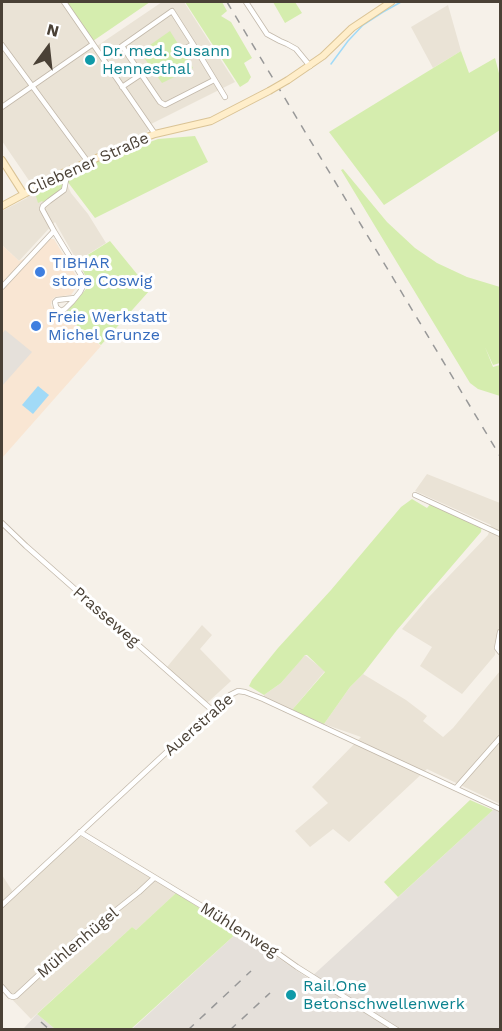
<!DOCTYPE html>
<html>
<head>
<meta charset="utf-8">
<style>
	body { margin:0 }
	#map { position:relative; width:502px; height:1031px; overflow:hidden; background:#f6f1e9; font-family:"Work Sans",sans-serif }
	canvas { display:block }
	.frame { position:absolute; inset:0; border:3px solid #4a4136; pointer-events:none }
	.north { position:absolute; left:18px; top:18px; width:60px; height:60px; -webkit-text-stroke:4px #fff; paint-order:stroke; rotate:15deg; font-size:16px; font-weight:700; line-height:24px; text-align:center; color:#4a4136 }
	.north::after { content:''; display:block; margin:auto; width:21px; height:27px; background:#4a4136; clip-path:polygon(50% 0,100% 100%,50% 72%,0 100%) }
</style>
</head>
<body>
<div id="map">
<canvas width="502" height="1031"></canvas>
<div class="frame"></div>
<div class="north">N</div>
</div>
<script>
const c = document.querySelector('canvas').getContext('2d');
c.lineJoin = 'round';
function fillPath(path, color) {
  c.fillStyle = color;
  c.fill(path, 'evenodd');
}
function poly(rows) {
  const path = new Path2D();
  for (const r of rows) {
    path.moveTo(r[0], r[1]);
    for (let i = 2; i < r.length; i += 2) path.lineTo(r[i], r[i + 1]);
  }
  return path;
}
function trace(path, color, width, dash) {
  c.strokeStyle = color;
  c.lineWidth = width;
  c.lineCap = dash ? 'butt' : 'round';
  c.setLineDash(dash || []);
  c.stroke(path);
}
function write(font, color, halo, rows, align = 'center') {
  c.font = font + ' "Work Sans",sans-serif';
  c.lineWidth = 6;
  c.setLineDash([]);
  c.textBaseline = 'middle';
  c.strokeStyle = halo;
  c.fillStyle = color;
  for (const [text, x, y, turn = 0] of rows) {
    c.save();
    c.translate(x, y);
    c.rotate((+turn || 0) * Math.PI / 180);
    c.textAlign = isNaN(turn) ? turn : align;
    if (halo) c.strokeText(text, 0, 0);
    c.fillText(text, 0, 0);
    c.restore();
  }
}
fillPath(poly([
	[2,2,66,2,97,46,162,2,184,2,235,82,151,124,146,134,61,172,71,193,88,214,106,243,77,261,55,222,19,261,2,245,2,211,27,198,30,182,2,141],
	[448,5,461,51,433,68,411,27],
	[427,474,500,503,500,621,495,655,462,694,420,666,432,647,402,629,428,598,488,535,491,525,415,491],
	[202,625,212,635,200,649,231,681,207,703,167,667],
	[305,655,325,671,292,710,264,697,264,695,281,683],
	[500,671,500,804,427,769,349,842,333,829,310,847,295,831,328,803,312,787,361,737,324,724,350,687,363,674,406,700,427,716,423,721,443,737,453,728],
	[80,836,176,893,136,930,132,927,31,1019,2,989,2,875,15,895]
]), '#eae3d6');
fillPath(poly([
	[50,239,54,239,78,279,78,285,71,295,55,297,52,300,51,305,54,310,64,315,101,346,2,458,2,245,19,261,34,255]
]), '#f9e6d3');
fillPath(poly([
	[5,330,32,352,2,386,2,334],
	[494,809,500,812,500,1029,131,1030,239,931,309,979],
	[37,1014,55,1029,26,1029,24,1028]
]), '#e5e0da');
fillPath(poly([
	[65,2,150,2,93,41],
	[185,2,222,2,227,11,221,16,231,22,252,58,244,63,251,77,248,82,240,87],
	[273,2,295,2,302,13,285,23],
	[170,31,193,68,162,83,140,52],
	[461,51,469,73,495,58,500,77,500,130,384,205,329,132],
	[195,136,208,162,95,218,67,181,68,174,85,166,158,139],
	[343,169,387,222,415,248,437,263,467,277,500,287,500,363,493,365,485,347,493,367,500,365,500,396,478,389,470,383,341,170],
	[62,178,63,186,61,191,43,202,42,201,38,203,35,193],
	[110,241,150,290,101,345,64,315,86,289,88,281,78,261],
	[412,499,427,508,432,502,482,524,481,532,397,630,363,674,350,687,324,724,292,710,325,672,307,655,305,655,301,660,281,683,264,695,249,686,252,680,278,648,331,590,401,507],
	[470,800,493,810,398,897,384,882],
	[176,893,204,911,239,931,131,1029,55,1029,37,1014,132,927,136,930]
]), '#d5edae');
fillPath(poly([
	[38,386,49,395,33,414,22,405]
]), '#a1daf7');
trace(poly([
	[331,64,348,41,363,25,383,12,401,2]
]), '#a1daf7', 1.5);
const street = poly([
	[64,2,155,134],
	[246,2,267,34,280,41,287,44,296,49,310,66],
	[2,45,88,162],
	[184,49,193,44],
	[214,80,165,105,160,102,122,46,172,11,193,44,225,97],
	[122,87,149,69],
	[2,107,93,44],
	[54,231,42,209,43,206,49,201,64,190,66,180,63,173],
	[2,287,54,231,84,280,83,286,80,292,72,302,65,309,61,311,56,307,55,302,57,300,75,298],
	[415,495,500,534],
	[2,523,26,546,212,710],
	[500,632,497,648,500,652],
	[456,788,500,738],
	[80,832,266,945,297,967,397,1030],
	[2,905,212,710,230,695,238,691,245,692,263,699,500,809],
	[2,987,10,996,13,997,16,996,84,933,115,911,139,892,154,878]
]);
const secondary = poly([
	[288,80,323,56,352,28,391,2],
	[2,160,23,193],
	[2,206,63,173,128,144,155,134,211,121,269,91]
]);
trace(street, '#c2b8aa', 6);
trace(secondary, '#dac395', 8);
trace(street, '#fff', 4.5);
trace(secondary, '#ffeeca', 6);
trace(poly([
	[227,2,500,456],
	[41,1022,50,1030],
	[188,1030,251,971],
	[230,1030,270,993]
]), '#989898', 1.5, [8, 8]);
const secondaryBridge = poly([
	[269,91,288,80]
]);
trace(secondaryBridge, '#dac395', 8, []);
trace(secondaryBridge, '#ffeeca', 6);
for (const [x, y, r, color] of [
	[90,60,6,"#0f9aa8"],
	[40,272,6,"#3f7fe0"],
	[36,326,6,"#3f7fe0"],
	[291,995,6,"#0f9aa8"]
]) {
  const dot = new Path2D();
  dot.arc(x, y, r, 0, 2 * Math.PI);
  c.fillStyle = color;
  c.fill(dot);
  trace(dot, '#fff', 2);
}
write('16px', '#0d838f', '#fff', [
	["Dr. med. Susann",102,51],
	["Hennesthal",102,69],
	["Rail.One",303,986],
	["Betonschwellenwerk",303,1004]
], 'left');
write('16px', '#4a4136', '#fff', [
	["Cliebener Straße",88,164,-24],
	["Prasseweg",106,617,41],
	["Auerstraße",199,725,-41],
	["Mühlenweg",239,930,32],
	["Mühlenhügel",78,943,-40]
]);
write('16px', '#366cbe', '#fff', [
	["TIBHAR",52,263],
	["store Coswig",52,281],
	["Freie Werkstatt",48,317],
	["Michel Grunze",48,335]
], 'left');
</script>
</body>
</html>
